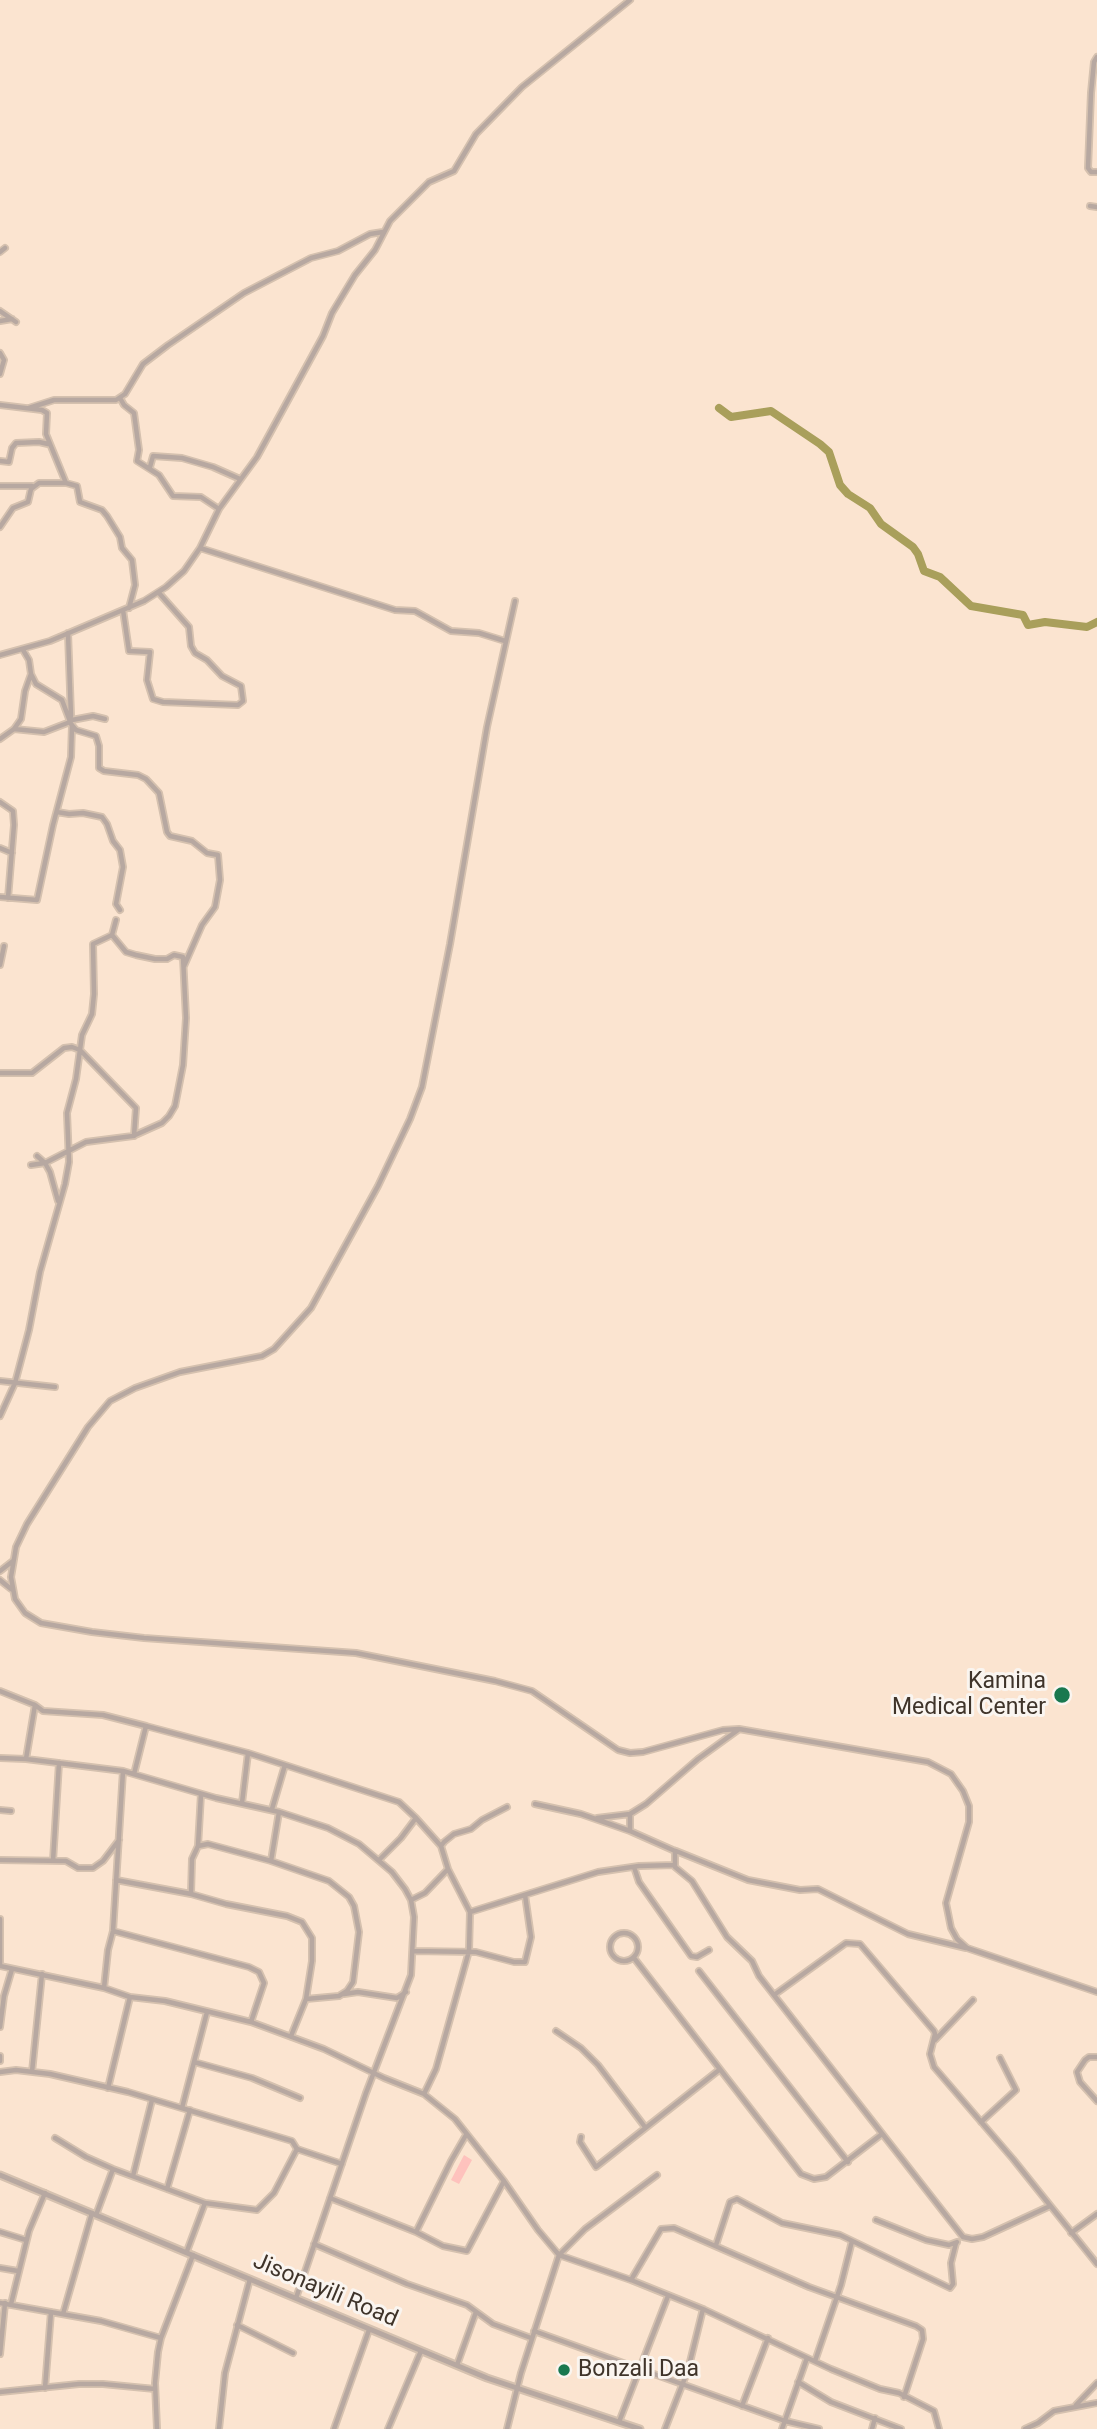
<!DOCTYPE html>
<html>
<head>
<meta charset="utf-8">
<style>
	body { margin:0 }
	canvas { display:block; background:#fbe4d0 }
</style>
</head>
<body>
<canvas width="1097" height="2429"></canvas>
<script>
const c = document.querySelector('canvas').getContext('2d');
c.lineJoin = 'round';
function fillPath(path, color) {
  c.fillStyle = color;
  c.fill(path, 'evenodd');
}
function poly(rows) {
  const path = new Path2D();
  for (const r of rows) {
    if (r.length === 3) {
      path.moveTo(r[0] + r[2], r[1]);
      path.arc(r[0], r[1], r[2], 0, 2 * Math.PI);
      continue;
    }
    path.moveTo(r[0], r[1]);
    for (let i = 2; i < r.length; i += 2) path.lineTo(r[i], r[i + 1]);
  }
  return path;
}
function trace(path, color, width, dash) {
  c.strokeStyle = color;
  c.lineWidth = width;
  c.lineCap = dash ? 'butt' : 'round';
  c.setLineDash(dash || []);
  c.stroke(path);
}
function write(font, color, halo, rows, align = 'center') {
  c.font = font + ' Roboto,sans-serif';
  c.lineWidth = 6;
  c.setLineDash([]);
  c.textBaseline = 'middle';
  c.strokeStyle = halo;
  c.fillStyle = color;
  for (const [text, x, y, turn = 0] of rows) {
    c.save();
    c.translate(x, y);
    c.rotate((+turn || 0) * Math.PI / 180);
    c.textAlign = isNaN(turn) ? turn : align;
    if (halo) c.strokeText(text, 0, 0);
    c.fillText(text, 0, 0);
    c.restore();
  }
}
fillPath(poly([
	[464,2155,472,2160,459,2184,451,2180]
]), '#fec2bd');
trace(poly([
	[719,408,731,417,771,411,820,444,829,452,840,485,848,494,870,508,881,524,913,547,918,554,924,571,940,577,971,606,1023,615,1028,625,1045,622,1087,627,1097,622]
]), '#a99f5b', 8);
const minor = poly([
	[1097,57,1094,62,1091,93,1088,168,1091,172,1097,172],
	[1090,206,1097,207],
	[0,252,5,248],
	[0,311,16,322],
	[0,321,12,319],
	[0,353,4,360,0,374],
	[120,398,124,405,134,413,139,450,137,461,159,475,173,496,201,497,219,509],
	[0,405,42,410,47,413,46,434,66,483,77,486,80,502,102,510,107,516,120,537,122,548,132,560,135,585,129,608],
	[29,408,54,400,116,400,125,394,143,364,168,345,244,293,311,258,338,251,370,234,383,232],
	[0,461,9,462,12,448,16,443,39,442,48,444],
	[150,467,153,456,182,458,213,467,240,479],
	[0,486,32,486],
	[0,527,13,508,28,502,31,489,39,483,66,483],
	[200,548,395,610,415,611,451,631,479,633,505,641],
	[515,601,487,727,450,944,422,1087,410,1119,378,1186,311,1308,274,1349,262,1356,180,1372,135,1388,110,1401,88,1427,27,1524,16,1547,11,1577,15,1599,25,1613,41,1623,92,1632,144,1638,356,1653,495,1681,532,1691,618,1750,630,1753,643,1752,723,1730,739,1729,928,1762,951,1774,963,1791,969,1806,969,1822,946,1903,951,1928,957,1939,967,1948,1097,1992],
	[123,610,129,651,150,652,147,680,153,699,163,702,238,705,243,701,241,686,222,676,207,660,195,653,191,646,189,627,159,593],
	[68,633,71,716],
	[23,650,29,660,31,674,36,684,62,700,71,724,76,730,96,736,99,746,99,768,104,771,138,775,146,779,159,793,167,832,170,836,192,841,207,853,218,855,220,880,215,907,202,925,184,966],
	[0,655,50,641,144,601,166,587,184,571,200,548,219,509,257,457,323,336,332,313,355,275,375,250,390,221,429,182,454,171,476,134,522,87,630,0],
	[72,720,93,716,105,719],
	[14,729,44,732,70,722],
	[0,739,14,729,21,719,25,691,31,674],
	[0,802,13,811,14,825,8,898],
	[57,812,69,814,83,813,102,817,107,824,113,841,120,850,123,867,116,904,120,910],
	[0,848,12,853],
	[0,897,37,900,53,825,71,757,72,725],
	[0,965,4,946],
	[0,1073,32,1073,64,1048,72,1047,80,1050,136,1108,134,1136],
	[37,1156,45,1163,50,1172,58,1201],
	[31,1165,45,1163,86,1142,133,1136,162,1123,169,1116,175,1106,183,1065,186,1018,183,957,174,955,167,959,155,959,136,955,126,952,112,935],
	[0,1381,55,1387],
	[0,1416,15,1383,29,1330,40,1272,65,1184,69,1162,67,1113,76,1079,82,1035,92,1014,94,994,93,944,112,935,116,920],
	[0,1571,13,1561],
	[0,1580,11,1589],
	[0,1691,35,1705,26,1759],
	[35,1705,43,1711,103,1715,146,1726],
	[0,1758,26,1759,123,1771,216,1798,279,1812,328,1828,359,1844,392,1872,405,1889,411,1900,414,1917,411,1975,366,2093,296,2298],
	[134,1774,146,1726,248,1753,399,1802,416,1818,401,1838,379,1860],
	[242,1803,248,1753],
	[535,1804,581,1814,630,1831],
	[272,1809,285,1765],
	[0,1810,11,1811],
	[630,1814,630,1831,675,1851,675,1867,692,1881,727,1937,752,1961,759,1976,963,2237,972,2239,983,2237,1050,2206],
	[416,1818,441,1846],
	[597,1818,630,1814,646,1804,698,1759,738,1730],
	[198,1846,201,1794],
	[676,1851,748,1880,800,1890,818,1889,908,1934,966,1948],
	[0,1860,66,1861,78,1868,93,1868,103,1861,119,1840],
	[53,1861,59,1763],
	[271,1861,279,1812],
	[634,1867,639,1882,691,1956,697,1957,709,1950],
	[116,1880,191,1894,226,1904,287,1916,302,1922,312,1938,312,1961,306,1999,291,2036],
	[191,1894,192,1859,198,1846,208,1844,271,1861,329,1881,349,1897,354,1906,359,1932,353,1982,347,1991,339,1996,306,1999],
	[411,1900,425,1893,448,1869,441,1846,444,1842,454,1834,471,1829,482,1820,507,1807],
	[470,1912,598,1872,639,1866,675,1865],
	[0,1919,0,1966,104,1988,130,1997,165,2001,251,2022,324,2049,384,2078,424,2094,455,2119,504,2181,538,2230,559,2255,631,2280,703,2309,831,2369,880,2389,899,2393,934,2411,939,2429],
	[113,1931,249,1967,259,1972,264,1983,251,2022],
	[624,1947,14],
	[413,1951,476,1952,514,1962,525,1962,531,1937,525,1895],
	[634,1958,801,2174,814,2179,826,2177,882,2134],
	[699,1971,848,2162],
	[104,1988,108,1950,113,1931,123,1771],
	[344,1994,358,1992,397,1998,406,1992],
	[774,1995,846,1943,860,1944,934,2031,935,2034,930,2054,934,2067,1013,2159,1097,2264],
	[0,2027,4,1996,12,1969],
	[556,2031,581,2048,598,2065,645,2127],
	[935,2040,973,2000],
	[0,2056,0,2061],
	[1097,2057,1089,2057,1085,2060,1077,2072,1080,2082,1097,2101],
	[194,2062,252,2078,300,2098],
	[0,2072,16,2070,50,2074,128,2092,292,2141,297,2149,342,2164],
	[32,2072,42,1974],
	[108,2088,130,1997],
	[424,2094,436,2069,469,1951,470,1912,448,1869],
	[182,2108,207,2012],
	[981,2122,1016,2090,1000,2058],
	[581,2137,580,2142,596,2167,719,2070],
	[55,2138,86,2157,113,2169,205,2203,187,2251],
	[133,2176,152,2100],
	[167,2189,190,2110],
	[330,2198,416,2232,451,2161,466,2135],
	[205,2203,257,2210,274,2193,297,2149],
	[96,2215,113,2169],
	[876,2220,926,2240,949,2245,957,2242],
	[0,2232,26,2240],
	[416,2232,443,2246,467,2251,504,2181],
	[1071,2233,1097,2214],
	[314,2244,407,2284,467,2305,493,2324,531,2338],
	[716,2245,730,2202,737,2199,782,2223,840,2235,950,2288,953,2284,951,2263,956,2243],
	[0,2268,18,2271],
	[631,2280,661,2229,674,2228,809,2287,916,2326,922,2330,923,2339,904,2397],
	[0,2303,101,2321,161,2338],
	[11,2304,29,2231,45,2193],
	[63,2314,92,2213],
	[237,2325,293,2353],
	[534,2331,785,2421,819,2429],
	[0,2354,5,2303],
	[815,2361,841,2285,852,2241],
	[457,2365,476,2312],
	[798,2382,831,2402,901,2429],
	[45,2388,51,2312],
	[0,2392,79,2384,103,2384,155,2389],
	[1076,2405,1097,2383],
	[742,2406,768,2338],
	[619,2422,668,2296],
	[157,2429,155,2383,158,2352,161,2338,193,2255],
	[219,2429,225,2373,250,2279],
	[334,2429,369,2330],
	[388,2429,421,2351],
	[507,2429,521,2373,559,2255,585,2229,657,2175],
	[665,2429,688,2370,703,2309],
	[782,2429,807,2358],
	[872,2429,875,2418],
	[1025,2429,1038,2423,1054,2411,1097,2403]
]);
const tertiary = poly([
	[0,2175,487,2378,640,2429]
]);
trace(minor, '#d5c1af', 8);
trace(tertiary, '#d5c1af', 9);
trace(minor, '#b7a8a1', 4.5);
trace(tertiary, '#b7a8a1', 5);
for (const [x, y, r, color] of [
	[1062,1695,9,"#19784f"],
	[564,2370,7,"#19784f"]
]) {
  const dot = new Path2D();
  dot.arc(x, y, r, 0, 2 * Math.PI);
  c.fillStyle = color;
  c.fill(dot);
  trace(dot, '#faf5f0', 2.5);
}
write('23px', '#3f342a', '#faf5f0', [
	["Kamina",1046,1682],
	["Medical Center",1046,1708],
	["Bonzali Daa",578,2370,"left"]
], 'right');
write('23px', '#3f342a', '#faf5f0', [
	["Jisonayili Road",325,2291,23]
]);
</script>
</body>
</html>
